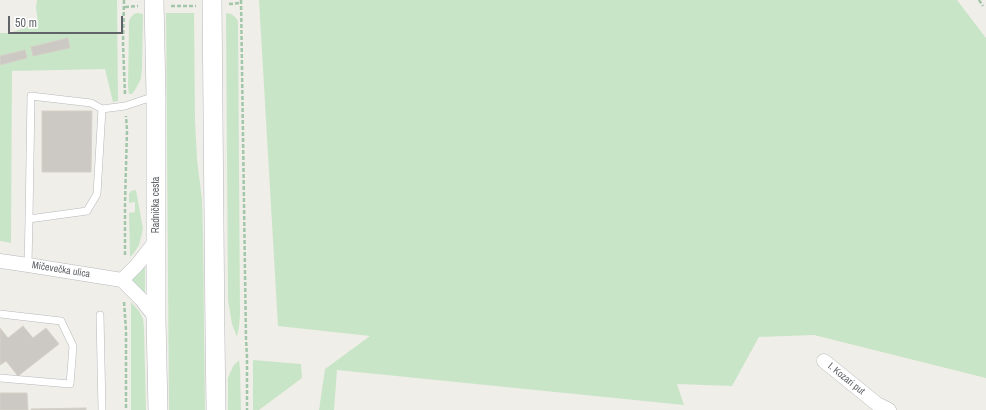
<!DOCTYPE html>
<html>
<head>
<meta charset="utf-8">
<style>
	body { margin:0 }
	#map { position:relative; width:986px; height:410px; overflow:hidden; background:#f0eee8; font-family:"Archivo Narrow",sans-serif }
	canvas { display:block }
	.scale { position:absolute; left:8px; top:16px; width:115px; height:18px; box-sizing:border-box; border:2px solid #606367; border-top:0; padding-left:5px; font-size:12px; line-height:14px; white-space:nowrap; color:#606367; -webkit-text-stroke:3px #fff; paint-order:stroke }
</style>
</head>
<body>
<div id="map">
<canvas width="986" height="410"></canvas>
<div class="scale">50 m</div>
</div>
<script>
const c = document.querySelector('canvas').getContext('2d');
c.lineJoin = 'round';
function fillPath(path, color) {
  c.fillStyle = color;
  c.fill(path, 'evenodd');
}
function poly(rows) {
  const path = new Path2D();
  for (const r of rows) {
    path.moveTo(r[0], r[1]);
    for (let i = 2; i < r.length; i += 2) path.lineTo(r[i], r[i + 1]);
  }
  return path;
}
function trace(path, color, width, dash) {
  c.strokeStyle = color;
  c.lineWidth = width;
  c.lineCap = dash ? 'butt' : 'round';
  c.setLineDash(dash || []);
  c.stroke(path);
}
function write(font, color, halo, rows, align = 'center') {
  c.font = font + ' "Archivo Narrow",sans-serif';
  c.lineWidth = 3;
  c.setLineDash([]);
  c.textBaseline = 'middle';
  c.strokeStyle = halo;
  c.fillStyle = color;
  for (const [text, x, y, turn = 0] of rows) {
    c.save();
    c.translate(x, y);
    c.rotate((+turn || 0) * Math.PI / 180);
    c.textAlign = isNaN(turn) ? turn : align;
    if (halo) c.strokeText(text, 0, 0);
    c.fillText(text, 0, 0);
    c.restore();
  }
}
fillPath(poly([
	[37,0,117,0,118,101,113,102,105,69,12,71,11,243,0,241,0,33,10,33,38,23,36,7],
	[259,0,957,0,986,38,986,378,814,335,759,337,732,386,677,384,684,405,337,370,334,410,319,410,325,369,370,336,278,326],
	[137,13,143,14,142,68,141,78,139,83,135,90,132,94,129,94,128,86,129,21,131,17,134,14],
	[166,13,194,13,195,120,197,159,202,200,203,234,205,410,169,410],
	[226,13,231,14,234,16,237,19,238,22,240,315,239,327,237,337,232,324,228,300],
	[136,190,143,229,139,245,134,253,130,257,129,213,135,212,135,202,129,203,129,194,131,191],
	[145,266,145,293,130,283,133,277],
	[131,302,139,311,143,319,144,328,146,410,131,410],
	[239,360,240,369,241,410,228,410,228,378,233,366],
	[253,360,301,364,302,378,259,410,253,410]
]), '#c9e5c7');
const building = poly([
	[68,38,70,48,33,56,31,47,68,38],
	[25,50,27,58,0,65,0,56,25,50],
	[42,111,92,111,91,172,42,172,42,111],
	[23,326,33,338,46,328,59,344,18,376,6,361,0,365,0,328,8,338,23,326],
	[0,393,27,393,28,410,0,410,0,393],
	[86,408,86,410,31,410,31,409,86,408]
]);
fillPath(building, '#ccc9c5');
trace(building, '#d5d0c7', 1);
const lane = poly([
	[29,219,87,211,97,194,102,109],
	[28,265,29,219,31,96,91,103,102,109,125,106,155,96],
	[0,314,61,321,73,346,70,384,0,378],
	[100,315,102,410]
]);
const street = poly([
	[0,261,28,265,122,280,141,299,156,318],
	[122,280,137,265,155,242],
	[824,361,877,404,889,410]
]);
const secondary = poly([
	[154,0,156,96,156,318,158,410],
	[212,0,215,335,216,410]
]);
trace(lane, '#b5b8bb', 8);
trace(street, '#b5b8bb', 15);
trace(secondary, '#b4b7bb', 20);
trace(poly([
	[124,0,123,43,125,95],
	[241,0,246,339,247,357,247,410],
	[979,0,983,6],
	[229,4,240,3],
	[171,6,196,6],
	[125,7,138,6],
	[125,255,125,203,127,130,126,116],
	[124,302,126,330,126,410]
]), '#a1c6a9', 2.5, [4, 2]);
trace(lane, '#fff', 7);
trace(street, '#fff', 14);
trace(secondary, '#fff', 19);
write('10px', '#606367', '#fff', [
	["Radnička cesta",156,205,-90],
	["Mičevečka ulica",61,270,9],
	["I. Kozari put",846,379,39]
]);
</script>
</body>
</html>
